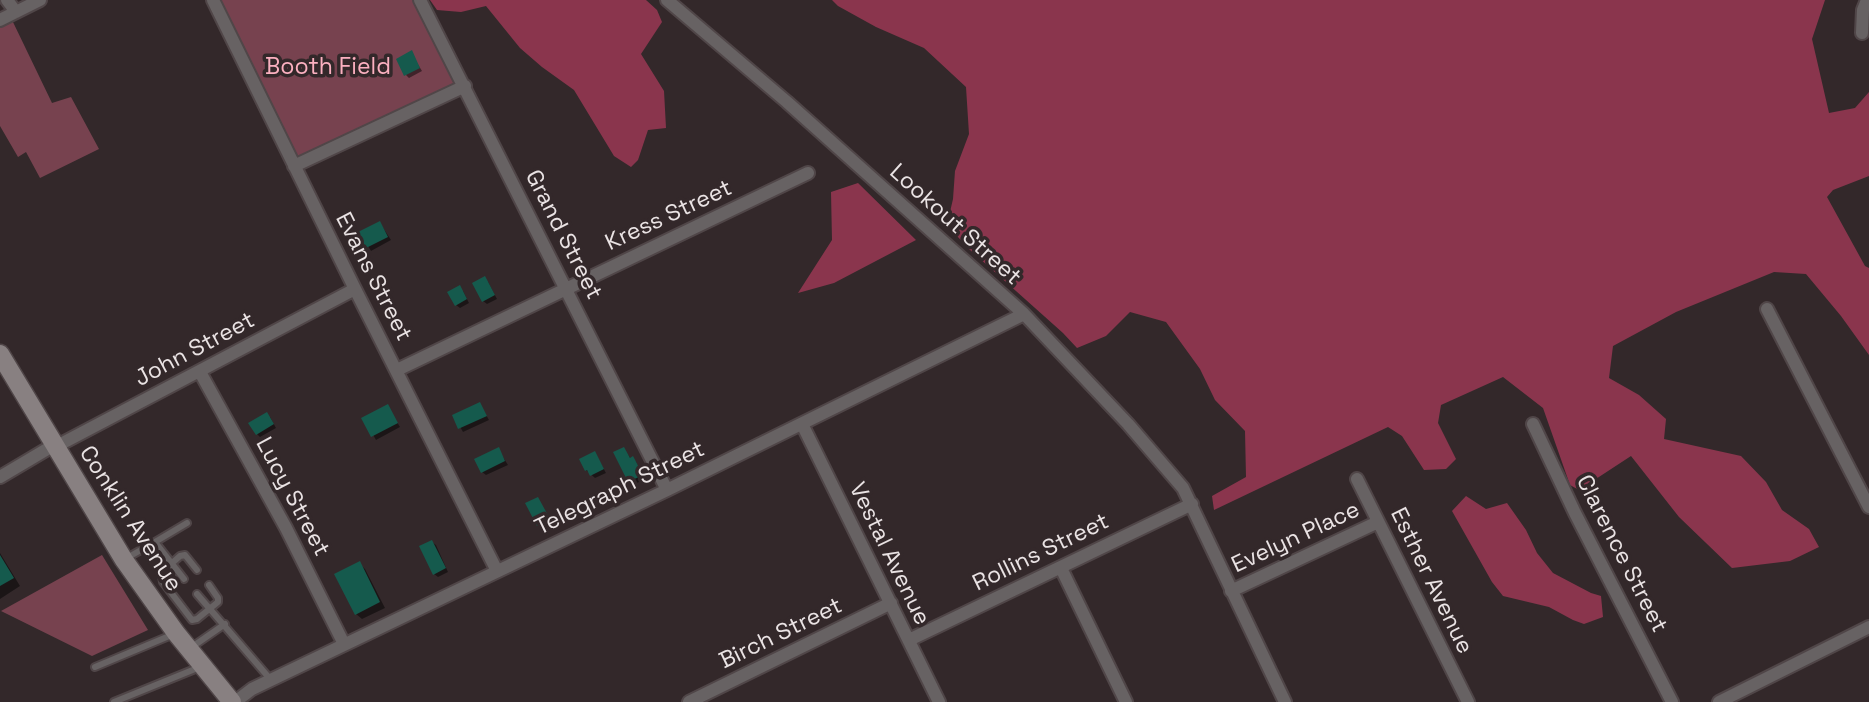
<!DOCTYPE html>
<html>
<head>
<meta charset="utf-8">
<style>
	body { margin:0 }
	canvas { display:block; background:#33282a }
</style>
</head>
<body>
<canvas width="1869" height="702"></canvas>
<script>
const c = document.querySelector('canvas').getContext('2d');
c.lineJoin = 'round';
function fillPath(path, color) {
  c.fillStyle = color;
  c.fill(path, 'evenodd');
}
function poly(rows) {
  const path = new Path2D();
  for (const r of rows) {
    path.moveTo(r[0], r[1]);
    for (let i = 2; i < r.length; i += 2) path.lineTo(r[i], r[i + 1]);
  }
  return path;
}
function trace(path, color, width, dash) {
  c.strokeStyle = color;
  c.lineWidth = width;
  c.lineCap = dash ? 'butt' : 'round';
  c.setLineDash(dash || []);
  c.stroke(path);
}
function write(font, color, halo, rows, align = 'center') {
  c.font = font + ' "Space Grotesk",sans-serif';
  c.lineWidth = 7;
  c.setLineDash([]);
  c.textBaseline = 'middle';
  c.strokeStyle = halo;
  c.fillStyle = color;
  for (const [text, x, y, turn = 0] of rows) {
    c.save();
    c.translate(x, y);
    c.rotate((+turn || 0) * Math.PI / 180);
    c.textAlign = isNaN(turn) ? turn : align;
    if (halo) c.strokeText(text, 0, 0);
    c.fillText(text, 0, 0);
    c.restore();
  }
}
fillPath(poly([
	[218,0,415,0,458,84,297,160],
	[12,20,52,103,71,97,99,149,40,178,26,152,18,157,0,126,0,26],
	[102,555,148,630,92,656,1,611]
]), '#77424f');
fillPath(poly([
	[430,0,646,0,657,10,662,22,641,54,664,91,666,128,648,130,638,160,631,167,614,156,574,90,542,67,520,48,486,6,461,12,437,10],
	[832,0,1825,0,1812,39,1829,113,1855,108,1869,92,1869,176,1833,190,1827,197,1865,266,1869,268,1869,355,1841,316,1806,274,1774,272,1676,312,1613,346,1609,378,1639,395,1666,419,1664,439,1741,456,1766,482,1782,510,1809,529,1819,547,1790,561,1732,568,1679,517,1631,456,1579,490,1570,485,1543,408,1503,377,1441,405,1438,423,1456,459,1446,469,1424,470,1402,436,1388,427,1214,510,1212,496,1246,477,1245,431,1215,400,1200,369,1166,322,1130,312,1106,336,1077,348,1063,333,969,249,947,225,953,199,955,171,969,134,966,87,924,48,876,27,838,6],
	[858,183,916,240,834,283,798,293,832,240,831,192],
	[1466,496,1486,509,1507,503,1526,530,1537,553,1553,573,1591,593,1601,596,1603,617,1584,624,1573,620,1549,607,1503,596,1492,582,1452,511]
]), '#8a354d');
fillPath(poly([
	[411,53,422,71,409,78,406,75],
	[380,223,391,240,371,251,360,233],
	[488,282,497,299,487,304,483,301],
	[463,291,469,303,460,308,456,305],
	[480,404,489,420,463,432,454,416],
	[388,407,400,427,376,440,364,419],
	[270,417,276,428,260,437,257,434],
	[498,449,508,465,486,475,482,472],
	[624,449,631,459,633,458,636,462,645,479,633,485,630,481,616,453],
	[595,453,606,473,595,478,586,470],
	[538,499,552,523,542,529,538,525],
	[432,542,436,545,448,572,438,577,434,574],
	[0,553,20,586,0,599],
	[359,563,365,569,385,608,362,619,356,614]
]), '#0007');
fillPath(poly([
	[412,50,420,68,404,76,396,59],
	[380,221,388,237,366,248,358,232],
	[485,276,495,295,482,302,472,283],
	[460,285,467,299,455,306,447,292],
	[480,402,487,416,458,429,452,415],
	[388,404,398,423,371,437,361,418],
	[267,412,274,424,256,435,248,423],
	[499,447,505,461,481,473,474,459],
	[624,447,630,458,633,456,643,475,628,482,613,452],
	[595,451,604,469,590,476,587,470,585,471,579,459],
	[538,497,550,519,537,526,525,503],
	[432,540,446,568,433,575,419,546],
	[0,555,14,578,0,586],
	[360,561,380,602,355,615,334,574]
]), '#155a4d');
const service = poly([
	[155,542,187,523],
	[125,559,155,542,184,579],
	[197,570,185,555,180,556,171,564,162,576,163,582,192,620,197,619,218,602,218,598,209,585],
	[197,594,271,680],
	[189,649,225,624],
	[95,667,174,634],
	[114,702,200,667]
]);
const minor = poly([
	[7,0,16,12],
	[213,0,355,289,497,571],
	[420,0,667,490],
	[667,0,787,102,1024,314,1128,424,1183,488,1285,702],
	[0,20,40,0],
	[1862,33,1863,10,1867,0],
	[294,166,465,86],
	[1767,309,1869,507],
	[397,370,808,173],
	[200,372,286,528,344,644],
	[802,424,939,702],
	[1533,424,1575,513,1672,702],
	[55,447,355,289],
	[0,477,54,445],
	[1357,479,1468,702],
	[1061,568,1126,702],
	[1231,591,1378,522],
	[909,640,1192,504],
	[235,702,252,689,667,490,1024,314],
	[689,702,891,603],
	[1719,702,1869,627]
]);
const secondary = poly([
	[0,354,124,560,176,633,232,702]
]);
trace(service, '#504648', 10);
trace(minor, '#504648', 16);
trace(secondary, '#504648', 21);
trace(service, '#676263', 6);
trace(minor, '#676263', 12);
trace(secondary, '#888081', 18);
write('23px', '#fbb0c0', '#33282a', [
	["Booth Field",328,68]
]);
write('23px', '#eae3e4', '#33282a', [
	["Kress Street",669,216,-25],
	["Lookout Street",955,225,42],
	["Grand Street",563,235,63],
	["Evans Street",373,277,63],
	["John Street",195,350,-28],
	["Telegraph Street",620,489,-26],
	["Lucy Street",292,497,62],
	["Conklin Avenue",130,519,57],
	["Evelyn Place",1296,538,-25],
	["Rollins Street",1041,553,-26],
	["Vestal Avenue",889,554,64],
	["Clarence Street",1621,554,63],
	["Esther Avenue",1431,581,64],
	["Birch Street",781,634,-26]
]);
</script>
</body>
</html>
